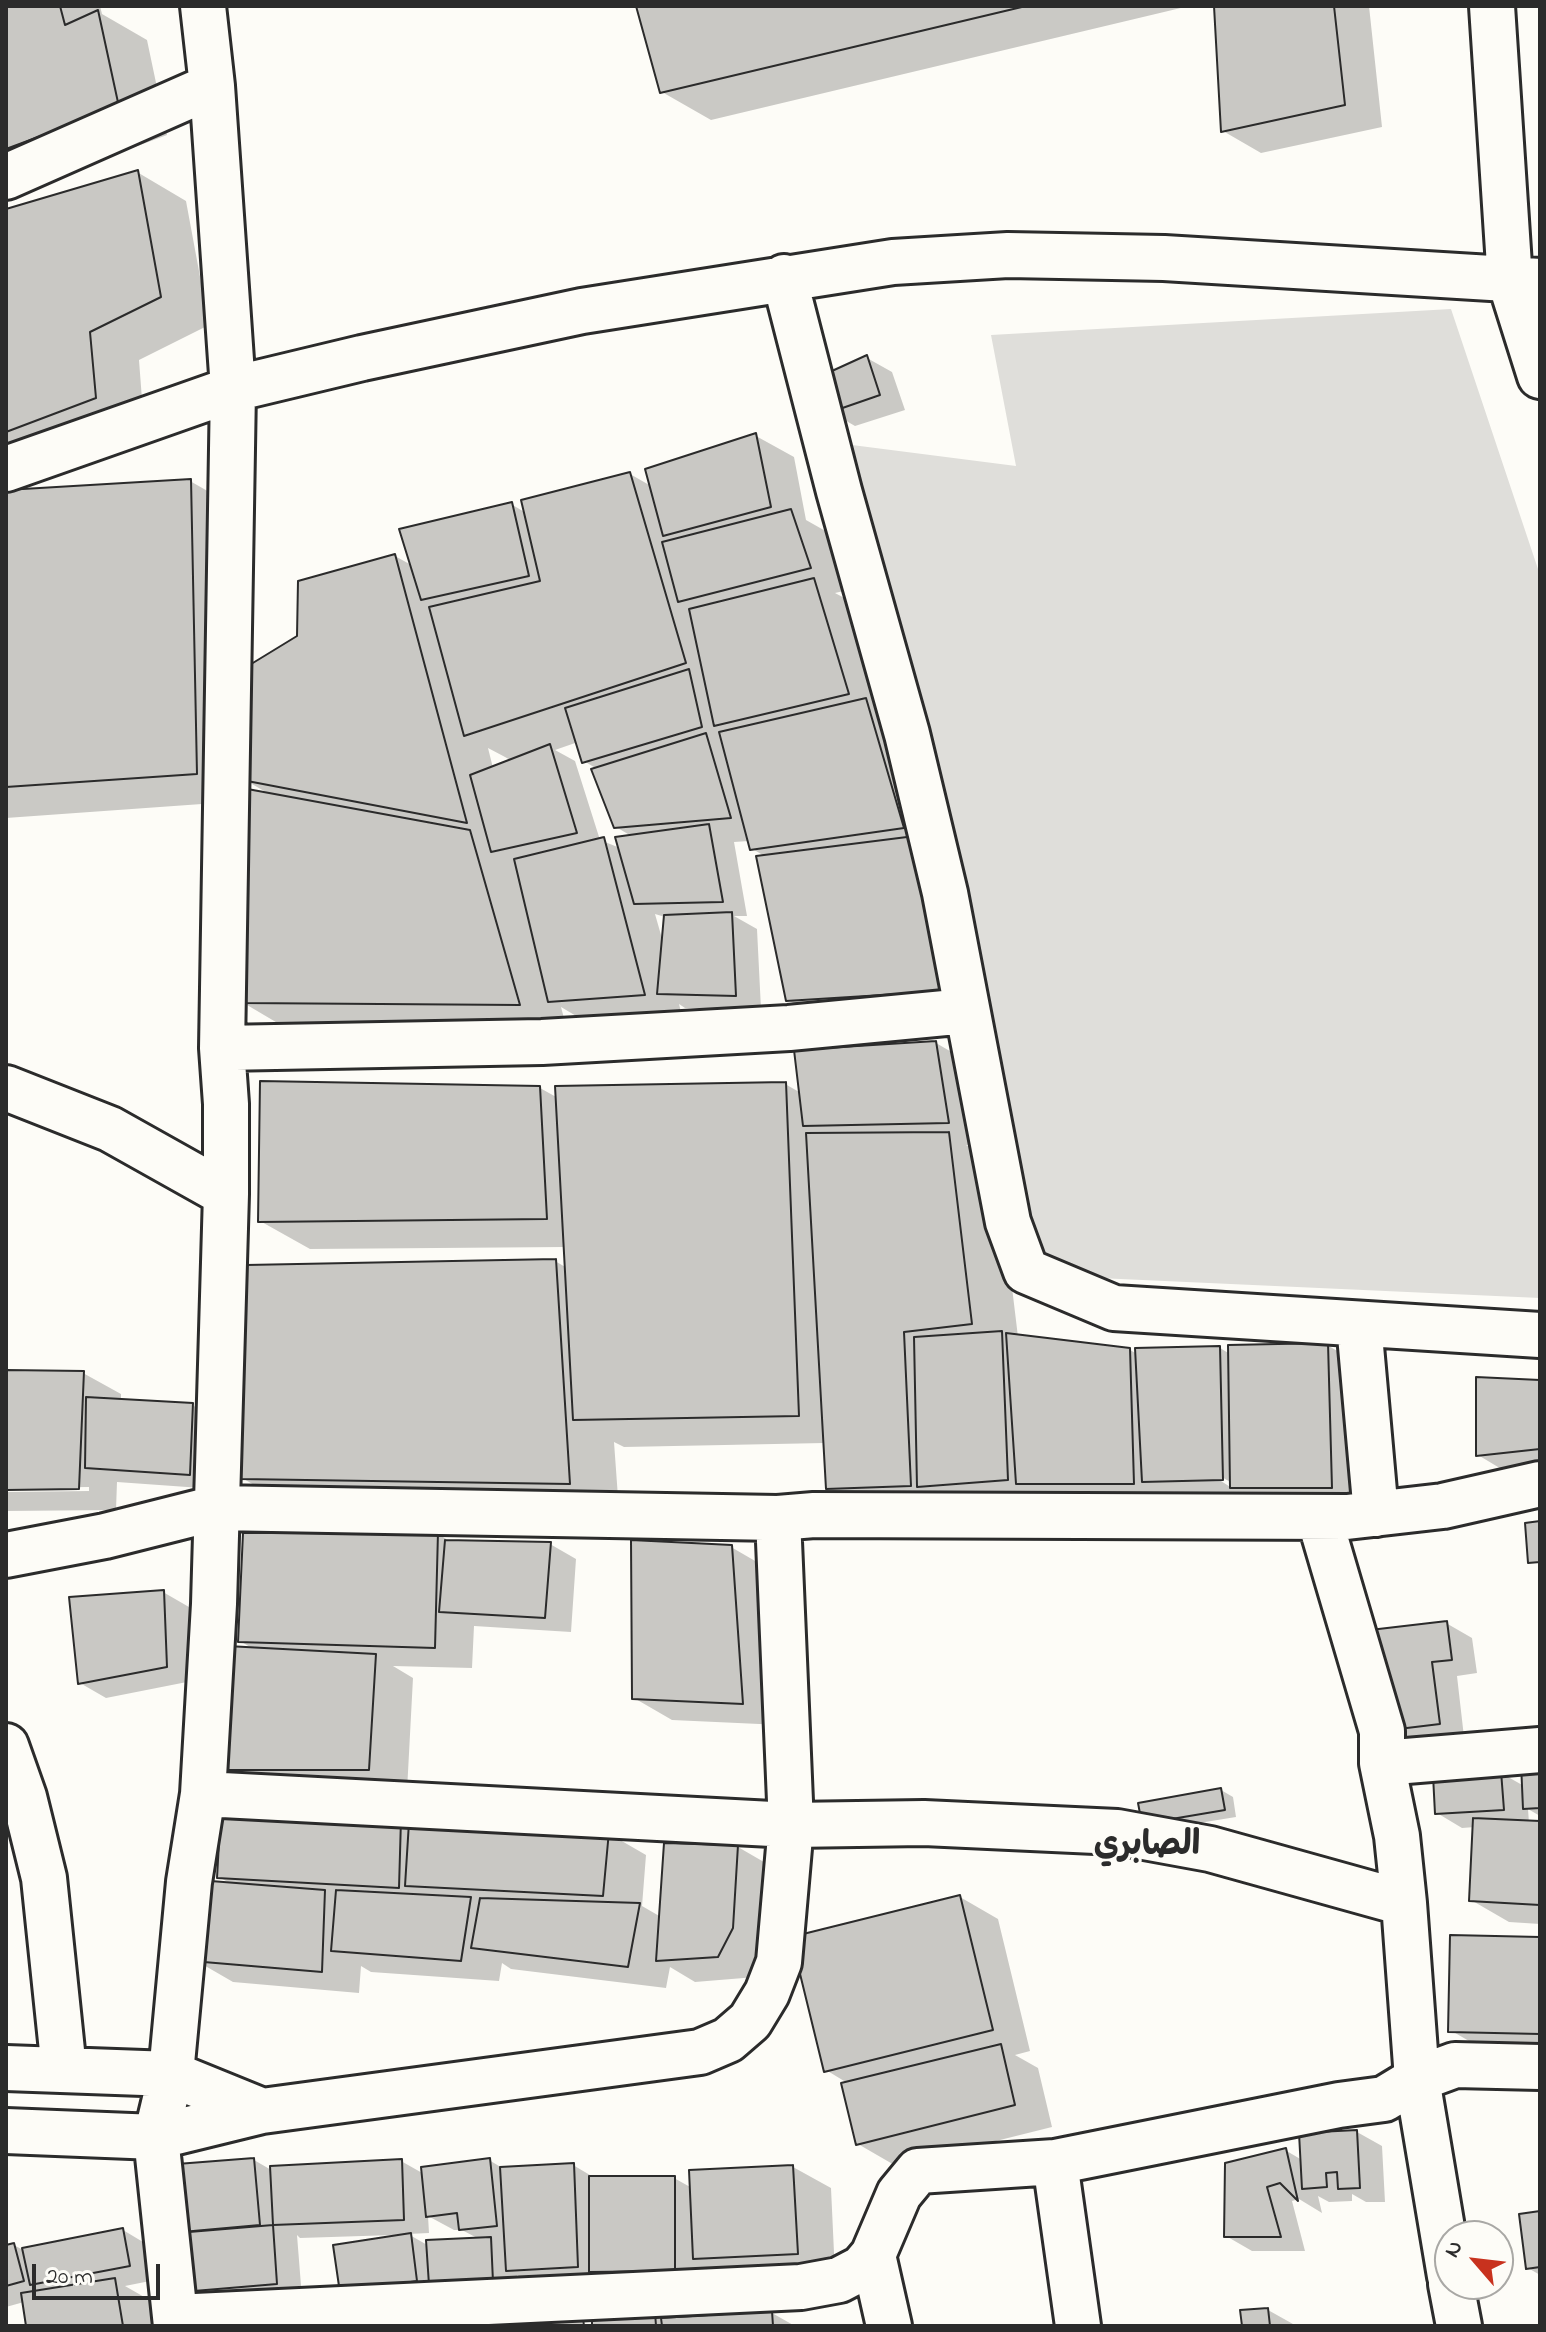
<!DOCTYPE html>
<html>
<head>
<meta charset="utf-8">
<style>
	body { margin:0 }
	#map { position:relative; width:1546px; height:2332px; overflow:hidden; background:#fdfcf7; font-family:"Indie Flower",sans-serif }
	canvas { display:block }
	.frame { position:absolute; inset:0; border:8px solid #2b2b2b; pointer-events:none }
	.north { position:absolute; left:1434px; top:2220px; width:80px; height:80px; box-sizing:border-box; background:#fdfcf7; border:2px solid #a9a8a5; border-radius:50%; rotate:298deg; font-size:22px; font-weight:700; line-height:32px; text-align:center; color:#2b2b2b }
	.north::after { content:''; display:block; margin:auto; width:28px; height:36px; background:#c8321e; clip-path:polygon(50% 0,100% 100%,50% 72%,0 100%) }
	.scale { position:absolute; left:32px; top:2264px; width:128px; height:36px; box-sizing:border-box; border:4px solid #2b2b2b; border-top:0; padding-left:10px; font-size:24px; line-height:28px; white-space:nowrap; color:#2b2b2b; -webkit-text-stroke:6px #fdfcf7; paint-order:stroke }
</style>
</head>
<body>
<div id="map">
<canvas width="1546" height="2332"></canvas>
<div class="frame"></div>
<div class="north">N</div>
<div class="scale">20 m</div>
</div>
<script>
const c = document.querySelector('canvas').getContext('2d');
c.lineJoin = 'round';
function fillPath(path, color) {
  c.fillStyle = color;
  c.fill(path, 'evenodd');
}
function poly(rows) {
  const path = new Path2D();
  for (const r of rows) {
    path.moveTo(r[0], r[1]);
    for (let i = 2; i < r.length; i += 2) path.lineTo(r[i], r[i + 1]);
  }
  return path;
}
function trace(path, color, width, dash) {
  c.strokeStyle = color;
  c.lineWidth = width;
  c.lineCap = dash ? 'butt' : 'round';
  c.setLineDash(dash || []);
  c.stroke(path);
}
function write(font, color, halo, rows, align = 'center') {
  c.font = font + ' "Indie Flower","Playpen Sans Arabic",sans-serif';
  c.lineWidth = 6;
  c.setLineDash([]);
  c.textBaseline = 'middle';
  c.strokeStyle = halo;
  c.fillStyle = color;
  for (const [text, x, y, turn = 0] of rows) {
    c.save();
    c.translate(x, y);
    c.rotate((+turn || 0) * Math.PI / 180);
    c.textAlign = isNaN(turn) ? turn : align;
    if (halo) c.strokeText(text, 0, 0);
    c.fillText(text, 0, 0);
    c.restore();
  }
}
fillPath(poly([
	[1451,309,1540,575,1540,1298,1032,1275,852,445,1016,466,991,335]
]), '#dfdeda');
fillPath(poly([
	[6,6,100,6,102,14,147,40,167,135,6,195],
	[638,6,1185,6,1185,7,711,120,662,92],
	[1216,6,1369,6,1382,127,1261,153,1223,131],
	[137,172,186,201,209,325,139,360,144,426,44,464,6,442,6,211],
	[867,358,892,372,905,410,855,426,829,411],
	[756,436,794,457,806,520,829,533,848,590,835,593,852,602,984,1012,826,1022,788,1000,766,857,751,848,749,841,734,842,747,916,734,916,757,929,761,1009,685,1008,679,1004,682,1016,588,1023,561,1007,568,1033,291,1031,242,1002,244,801,6,818,6,492,190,481,239,509,243,672,298,637,395,556,413,566,511,504,526,513,630,474,651,486],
	[578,742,584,761,597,769,616,827,633,837,620,848,600,840,575,761,555,750],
	[488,748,505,757,512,761,493,768],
	[245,780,271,795,245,791],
	[655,914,665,917,663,942],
	[936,1043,974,1065,986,1144,966,1145,997,1163,1018,1337,1130,1350,1137,1354,1220,1348,1230,1354,1327,1345,1365,1367,1370,1509,877,1516,828,1488,825,1443,624,1447,614,1442,619,1511,291,1506,242,1478,555,1261,567,1268,566,1247,310,1249,260,1221,540,1088,558,1098,785,1084,801,1093],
	[1215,1473,1232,1483,1232,1488,1213,1476],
	[6,1372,83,1373,121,1394,121,1401,192,1405,218,1419,215,1489,117,1482,116,1510,6,1511,6,1492,89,1491,89,1487,6,1488],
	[1540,1382,1540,1465,1503,1470,1478,1455],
	[438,1534,451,1542,550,1544,576,1559,571,1632,474,1626,472,1668,393,1666,413,1678,407,1791,252,1791,214,1769,255,1650,240,1641],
	[731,1547,769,1569,781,1725,672,1720,634,1698],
	[163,1592,189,1607,192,1681,106,1698,80,1683],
	[1446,1623,1472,1638,1477,1673,1457,1676,1464,1737,1410,1744,1384,1729],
	[1540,1764,1540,1816,1528,1809,1529,1823,1540,1823,1540,1924,1509,1922,1471,1900,1475,1827,1462,1828,1437,1813,1501,1773,1524,1786],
	[1221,1790,1233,1797,1236,1817,1156,1830,1140,1804],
	[223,1808,608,1833,646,1855,642,1906,661,1917,738,1847,776,1869,756,1977,695,1982,670,1967,666,1988,511,1969,502,1963,499,1981,371,1972,361,1966,359,1993,233,1982,195,1960,233,1885,219,1877],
	[960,1897,998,1919,1030,2051,1015,2055,1038,2068,1052,2127,896,2166,858,2144,849,2084,826,2070],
	[1540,1939,1540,2054,1488,2052,1450,2030],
	[1357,2132,1382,2146,1385,2202,1366,2202,1352,2194,1352,2201,1329,2202,1318,2196,1322,2213,1299,2199,1292,2201,1305,2251,1252,2251,1226,2236,1285,2150,1302,2160],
	[254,2160,273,2171,401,2161,424,2174,489,2160,504,2169,573,2165,595,2178,674,2178,692,2188,793,2167,831,2188,835,2274,733,2279,712,2268,712,2292,533,2284,517,2275,518,2296,367,2306,394,2235,300,2238,297,2235,302,2298,221,2305,196,2290,191,2234,184,2230],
	[428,2216,454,2230,462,2230,479,2239,429,2246,408,2234,429,2233],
	[1540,2213,1540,2275,1528,2268],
	[123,2230,148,2245,155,2280,125,2286,153,2302,156,2326,28,2326,24,2302,6,2307,6,2247,14,2245,23,2250],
	[1268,2310,1293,2324,1294,2326,1244,2326],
	[772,2313,795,2326,594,2326,654,2314,665,2320]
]), '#0003');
const building = poly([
	[6,6,60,6,65,25,98,10,119,107,6,149,6,6],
	[636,6,1026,6,660,93,636,6],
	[1214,6,1334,6,1345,105,1221,132,1214,6],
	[138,170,161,297,90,332,96,398,6,432,6,209,138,170],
	[867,355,880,395,828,413,810,381,867,355],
	[756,433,771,507,663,536,645,469,756,433],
	[630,472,686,663,464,736,429,607,540,581,521,500,630,472],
	[191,479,197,774,6,787,6,490,191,479],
	[512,502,529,576,421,600,399,529,512,502],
	[791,509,811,568,678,602,662,542,791,509],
	[395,554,467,823,242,780,243,669,297,636,298,581,395,554],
	[814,578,849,694,714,726,689,609,814,578],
	[689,669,702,727,582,763,565,708,689,669],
	[866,698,904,828,750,850,719,732,866,698],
	[706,733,731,818,614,828,591,769,706,733],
	[550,744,577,833,491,852,470,775,550,744],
	[242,788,470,830,520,1005,240,1003,242,788],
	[709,824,723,902,634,904,615,837,709,824],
	[915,836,947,991,786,1001,756,856,915,836],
	[604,837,645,995,548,1002,514,859,604,837],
	[732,912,736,996,657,994,664,915,732,912],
	[936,1041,949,1123,803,1126,794,1050,936,1041],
	[260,1081,540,1086,547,1219,258,1222,260,1081],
	[786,1082,799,1416,573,1420,555,1086,786,1082],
	[949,1132,972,1324,904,1332,911,1486,826,1489,806,1133,949,1132],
	[556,1259,570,1484,240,1479,246,1265,556,1259],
	[1002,1331,1008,1480,917,1487,914,1337,1002,1331],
	[1006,1333,1130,1348,1134,1484,1016,1484,1006,1333],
	[1328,1343,1332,1488,1230,1488,1228,1345,1328,1343],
	[1220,1346,1223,1480,1142,1482,1135,1348,1220,1346],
	[6,1370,84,1371,79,1489,6,1490,6,1370],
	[1476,1377,1540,1380,1540,1449,1476,1456,1476,1377],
	[86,1397,193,1403,190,1475,85,1468,86,1397],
	[1540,1521,1540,1562,1528,1563,1525,1523,1540,1521],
	[438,1532,435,1648,238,1642,243,1533,438,1532],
	[445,1540,551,1542,545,1618,439,1612,445,1540],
	[631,1540,732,1545,743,1704,632,1699,631,1540],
	[164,1590,167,1667,78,1684,69,1597,164,1590],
	[1447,1621,1452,1660,1432,1662,1440,1724,1382,1731,1370,1630,1447,1621],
	[227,1646,376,1654,369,1770,212,1770,227,1646],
	[1540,1762,1540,1808,1523,1809,1521,1763,1540,1762],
	[1501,1771,1504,1810,1435,1814,1433,1775,1501,1771],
	[1221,1788,1225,1810,1142,1824,1138,1803,1221,1788],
	[221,1806,401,1819,399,1888,217,1878,221,1806],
	[1473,1818,1540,1821,1540,1905,1469,1901,1473,1818],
	[409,1822,609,1831,603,1896,405,1886,409,1822],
	[664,1843,738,1845,733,1928,718,1957,656,1961,664,1843],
	[198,1880,325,1890,322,1972,192,1961,198,1880],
	[336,1890,471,1897,461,1961,331,1951,336,1890],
	[960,1895,993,2030,824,2072,791,1937,960,1895],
	[480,1898,640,1903,628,1967,471,1948,480,1898],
	[1450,1935,1540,1937,1540,2034,1448,2032,1450,1935],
	[1001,2044,1015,2105,856,2145,841,2083,1001,2044],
	[1357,2130,1360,2188,1338,2189,1337,2172,1326,2173,1327,2187,1302,2189,1299,2133,1357,2130],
	[1286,2148,1298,2201,1280,2183,1267,2187,1281,2237,1224,2237,1225,2163,1286,2148],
	[254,2158,260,2225,182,2232,177,2164,254,2158],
	[490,2158,497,2226,459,2230,457,2213,426,2217,421,2167,490,2158],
	[402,2159,404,2220,273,2225,270,2166,402,2159],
	[574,2163,578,2267,506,2271,500,2167,574,2163],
	[793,2165,798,2254,693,2259,689,2170,793,2165],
	[589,2176,675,2176,675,2271,589,2272,589,2176],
	[1540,2211,1540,2267,1526,2269,1519,2214,1540,2211],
	[273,2225,277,2284,194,2291,189,2232,273,2225],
	[123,2228,130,2266,30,2285,22,2248,123,2228],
	[411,2233,417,2281,340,2293,333,2245,411,2233],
	[491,2237,493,2282,429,2285,426,2240,491,2237],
	[14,2243,24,2281,6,2286,6,2245,14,2243],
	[115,2278,123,2326,26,2326,21,2293,115,2278],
	[1268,2308,1270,2326,1242,2326,1240,2310,1268,2308],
	[772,2311,773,2326,662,2326,661,2318,772,2311],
	[655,2312,656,2326,592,2326,592,2317,655,2312],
	[544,2316,583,2318,584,2326,543,2326,544,2316],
	[520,2320,521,2326,463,2326,463,2322,520,2320]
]);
fillPath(building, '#c9c8c4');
trace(building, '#2b2b2b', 2);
const minor = poly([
	[1492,6,1510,281,1540,376],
	[6,177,212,86],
	[784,277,839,491,907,734,945,893,1008,1222,1026,1271,1114,1308,1540,1335],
	[6,469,233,389,362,358,582,311,893,262,1008,255,1164,258,1540,281],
	[222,1048,542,1042,789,1028,966,1011],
	[6,1088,110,1129,226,1194],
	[1359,1324,1376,1514],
	[1319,1517,1382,1731,1382,1763,1397,1836,1404,1903,1417,2079,1450,2276],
	[6,1555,105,1536,216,1508,778,1518,814,1515,1347,1517,1443,1506,1540,1484],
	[6,1746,24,1797,44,1878,64,2070],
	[1382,1763,1540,1750],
	[203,1794,791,1825,924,1823,1117,1832,1210,1849,1404,1903],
	[6,2068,171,2074,262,2111],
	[6,2131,156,2137,262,2111,700,2052,728,2040,750,2021,767,1993,779,1962,791,1825,778,1518],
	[1055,2162,1078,2326],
	[873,2255,889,2326],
	[1451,2284,1459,2326],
	[175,2317,801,2287,839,2280,862,2268,873,2255,899,2194,918,2171,1055,2162,1339,2105,1384,2099,1417,2079,1455,2065,1540,2067],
	[176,2326,156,2137,171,2074,189,1882,203,1794,214,1604,226,1194,226,1104,222,1048,233,389,212,86,203,6]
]);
trace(minor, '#2b2b2b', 50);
trace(minor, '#fdfcf7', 44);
write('bold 34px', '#2b2b2b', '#fdfcf7', [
	["الصابري",1147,1848]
]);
</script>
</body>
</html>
